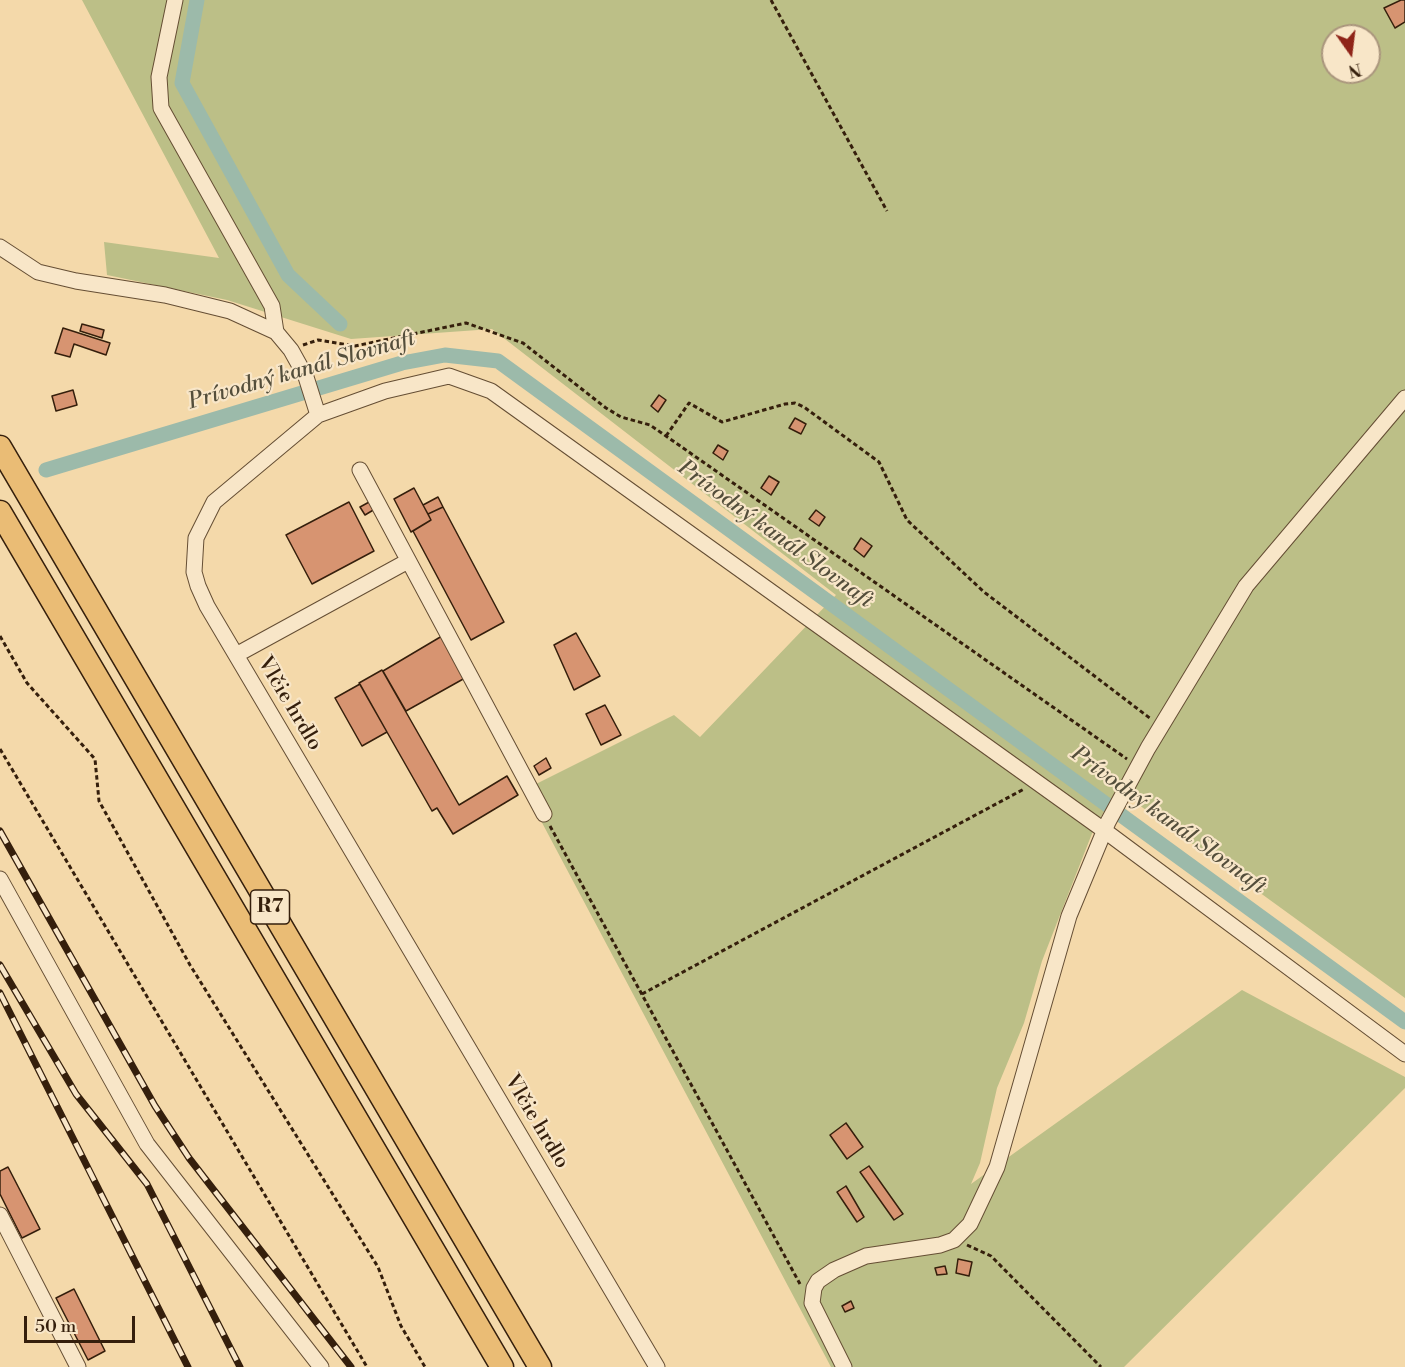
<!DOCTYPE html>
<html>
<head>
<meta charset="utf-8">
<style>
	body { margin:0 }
	#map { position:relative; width:1405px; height:1367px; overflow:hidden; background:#f4d9aa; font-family:"Libre Bodoni",serif }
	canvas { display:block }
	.north { position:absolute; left:1321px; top:24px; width:60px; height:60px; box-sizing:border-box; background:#f8e6c8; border:2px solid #aa967d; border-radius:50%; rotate:166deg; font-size:16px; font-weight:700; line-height:24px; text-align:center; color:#351f0c }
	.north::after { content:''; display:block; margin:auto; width:21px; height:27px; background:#8f2418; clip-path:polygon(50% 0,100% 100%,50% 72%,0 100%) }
	.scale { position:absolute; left:24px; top:1316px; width:111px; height:27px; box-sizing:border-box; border:3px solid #351f0c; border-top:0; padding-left:8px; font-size:18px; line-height:21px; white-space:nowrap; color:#351f0c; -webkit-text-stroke:4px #f8e6c8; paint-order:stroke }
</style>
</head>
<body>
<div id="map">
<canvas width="1405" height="1367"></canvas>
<div class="north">N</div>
<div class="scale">50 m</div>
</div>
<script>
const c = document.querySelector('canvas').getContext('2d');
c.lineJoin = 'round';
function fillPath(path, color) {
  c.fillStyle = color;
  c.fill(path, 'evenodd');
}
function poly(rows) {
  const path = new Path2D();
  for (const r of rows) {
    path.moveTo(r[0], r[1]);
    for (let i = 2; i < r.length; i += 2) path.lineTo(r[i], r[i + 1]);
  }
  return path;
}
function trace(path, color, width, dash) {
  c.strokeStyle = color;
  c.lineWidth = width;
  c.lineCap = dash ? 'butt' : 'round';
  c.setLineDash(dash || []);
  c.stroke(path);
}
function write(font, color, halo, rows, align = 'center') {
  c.font = font + ' "Libre Bodoni",serif';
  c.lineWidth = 4.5;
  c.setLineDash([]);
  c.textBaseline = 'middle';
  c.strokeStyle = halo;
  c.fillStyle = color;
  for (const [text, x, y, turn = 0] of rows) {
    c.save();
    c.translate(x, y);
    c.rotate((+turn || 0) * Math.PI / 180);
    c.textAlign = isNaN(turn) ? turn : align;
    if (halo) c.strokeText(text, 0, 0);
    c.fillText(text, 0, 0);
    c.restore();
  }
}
fillPath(poly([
	[82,0,1405,0,1405,998,1117,789,1093,831,1042,961,1024,1023,997,1088,980,1163,971,1184,1242,990,1405,1077,1405,1088,1124,1367,831,1367,539,817,534,785,674,715,700,737,836,595,492,329,351,339,227,300,107,275,104,242,219,258],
	[1333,36,1369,36,1369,72,1333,72]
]), '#bcbf87');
trace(poly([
	[197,0,182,83,288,275,340,324],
	[46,470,402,363,445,355,498,361,1405,1022]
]), '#9cbaaa', 15);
const building = poly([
	[1401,0,1405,0,1405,22,1395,28,1384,8,1401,0],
	[82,324,104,330,102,338,80,331,82,324],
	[63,328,110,343,106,355,74,344,70,357,55,353,63,328],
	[73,390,77,405,56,411,52,396,73,390],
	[659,395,666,400,658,412,651,406,659,395],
	[795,418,806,424,801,434,789,428,795,418],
	[718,445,728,451,723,460,713,453,718,445],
	[769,476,779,482,771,495,761,488,769,476],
	[414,488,431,520,411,532,394,499,414,488],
	[438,497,443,507,428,514,423,505,438,497],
	[371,501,375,509,365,515,360,507,371,501],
	[349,502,374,551,312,584,286,535,349,502],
	[443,507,504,622,471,640,413,531,431,520,428,514,443,507],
	[816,510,825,517,819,526,809,519,816,510],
	[861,538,872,546,864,557,854,549,861,538],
	[576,633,600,676,574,690,554,645,576,633],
	[442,636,465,678,406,711,383,671,442,636],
	[382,670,459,805,507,776,518,795,453,834,437,808,432,811,359,683,382,670],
	[360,684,387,732,362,746,335,698,360,684],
	[605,705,621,735,601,745,586,714,605,705],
	[546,758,551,768,539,775,534,766,546,758],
	[846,1123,863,1147,847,1159,830,1135,846,1123],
	[869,1166,903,1214,894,1220,860,1172,869,1166],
	[8,1167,40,1229,22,1238,0,1194,0,1171,8,1167],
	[846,1186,864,1217,857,1222,837,1192,846,1186],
	[958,1259,972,1262,969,1276,956,1273,958,1259],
	[945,1266,947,1274,937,1275,935,1268,945,1266],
	[74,1289,105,1351,88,1360,56,1298,74,1289],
	[851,1301,854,1308,845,1312,842,1306,851,1301]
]);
fillPath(building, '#d79471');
trace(building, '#351f0c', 1.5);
const minor = poly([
	[175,0,159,77,161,108,272,306,276,332],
	[0,247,38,272,76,281,165,295,230,311,276,332,291,350,306,377,318,415,214,502,196,538,194,572,198,586,207,606,657,1367],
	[318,415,385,391,449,376,491,391,1105,831,1405,1054],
	[360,470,544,814],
	[236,655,408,561],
	[0,879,147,1144,321,1367],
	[0,1215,78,1367],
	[844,1367,812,1303,814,1288,818,1281,834,1270,866,1256,940,1245,954,1240,970,1224,997,1167,1069,916,1108,822,1148,748,1246,586,1405,398]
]);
const highway = poly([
	[0,447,540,1367],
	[0,512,502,1367]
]);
trace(minor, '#654e34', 17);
trace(highway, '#351f0c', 25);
trace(poly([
	[771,0,887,211],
	[303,345,318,340,355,346,466,323,523,343,606,408,621,417,650,425,666,436,1127,759],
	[666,436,689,403,722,422,785,404,795,403,804,407,879,462,907,520,984,592,1151,719],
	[0,636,27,683,95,759,99,801,190,965,378,1267,401,1326,425,1367],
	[0,749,367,1367],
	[550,826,800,1284],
	[642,994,1024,789],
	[967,1245,991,1256,1101,1367]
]), '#351f0c', 3, [4.5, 3]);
trace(minor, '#f8e6c8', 15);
trace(highway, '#eabc75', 22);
const rail = poly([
	[0,831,155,1106,189,1158,351,1367],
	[0,965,76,1094,147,1184,240,1367],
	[0,993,188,1367]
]);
trace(rail, '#351f0c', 7);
trace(rail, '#f8e6c8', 4.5, [14]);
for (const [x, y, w] of [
	[270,907,39]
]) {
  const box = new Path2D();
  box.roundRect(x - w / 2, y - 17, w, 34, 4.5);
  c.fillStyle = '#f8e6c8';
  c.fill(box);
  trace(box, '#351f0c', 1.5);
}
write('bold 20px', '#351f0c', null, [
	["R7",270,907]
]);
write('21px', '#351f0c', '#f8e6c8', [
	["Vlčie hrdlo",289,704,59],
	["Vlčie hrdlo",536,1122,59]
]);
write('italic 22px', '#544e3b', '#f8e6c8', [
	["Prívodný kanál Slovnaft",302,371,-16],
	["Prívodný kanál Slovnaft",775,535,36],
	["Prívodný kanál Slovnaft",1168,821,36]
]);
</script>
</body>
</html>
